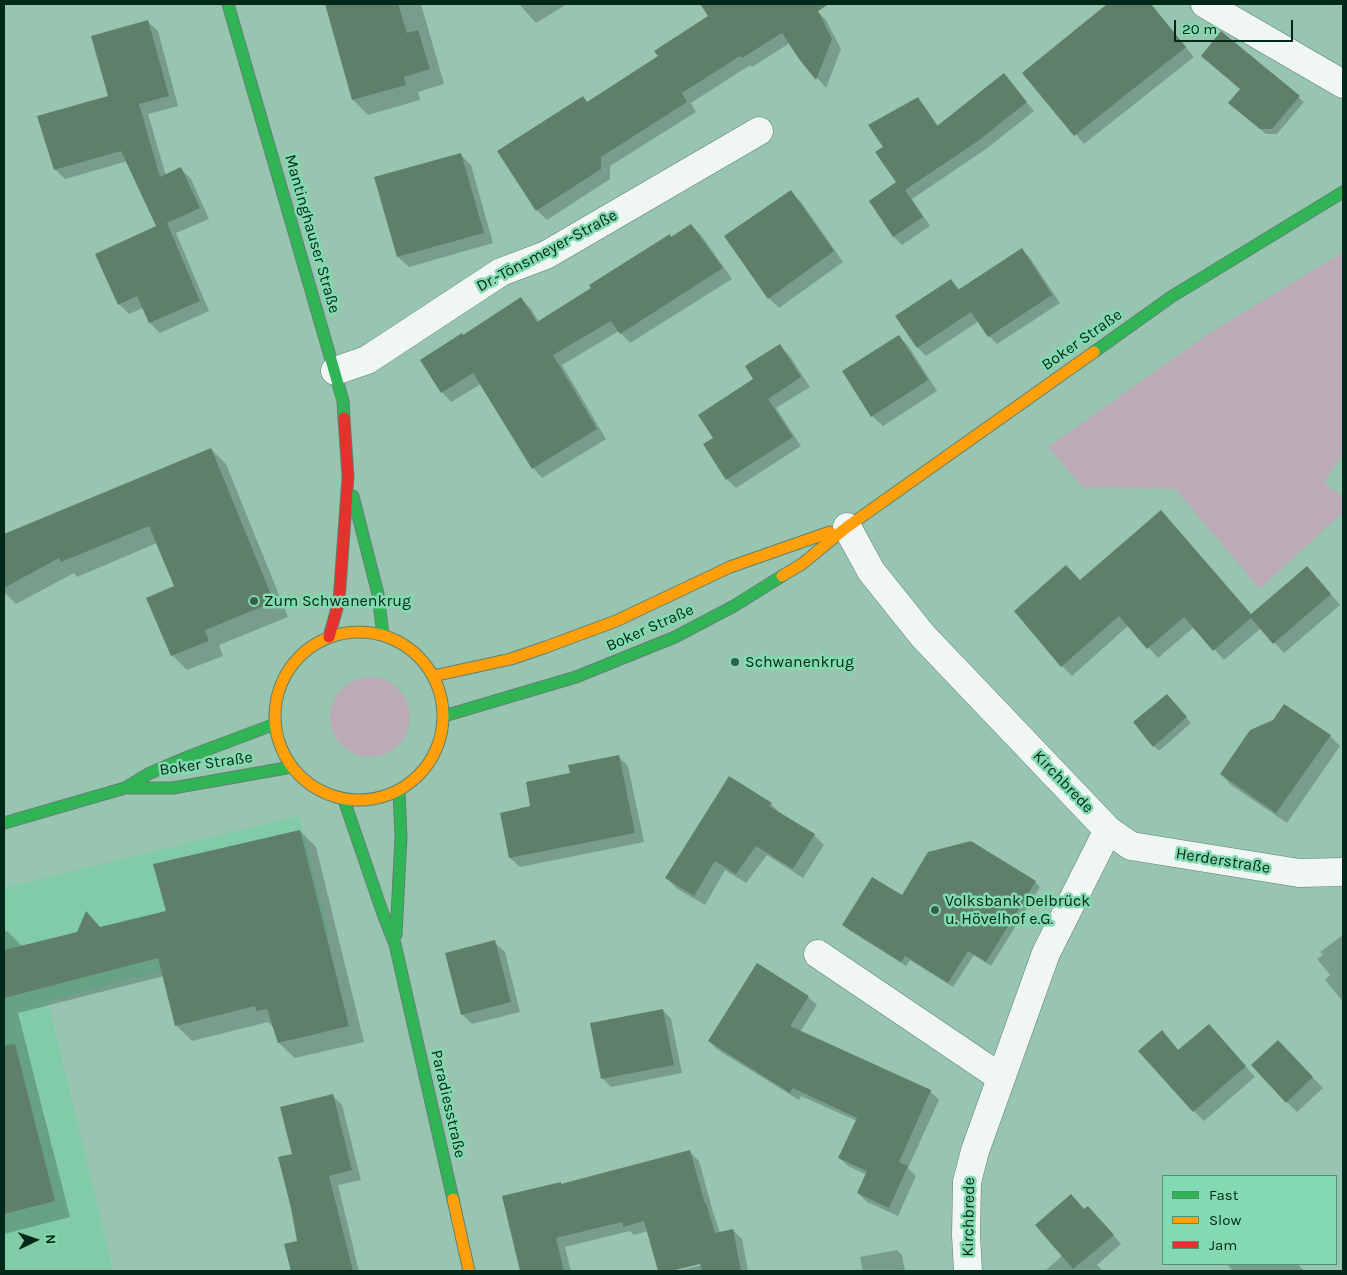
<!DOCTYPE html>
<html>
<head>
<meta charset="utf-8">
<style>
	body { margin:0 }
	#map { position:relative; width:1347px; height:1275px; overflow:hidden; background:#97c5af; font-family:Karla,sans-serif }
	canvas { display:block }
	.frame { position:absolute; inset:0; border:5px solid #022819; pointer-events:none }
	.legend { position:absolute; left:1162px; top:1175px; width:175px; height:90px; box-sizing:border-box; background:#83d9b0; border:1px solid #4f9274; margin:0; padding:6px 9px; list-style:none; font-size:15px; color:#022819 }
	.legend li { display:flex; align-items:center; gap:10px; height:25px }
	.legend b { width:25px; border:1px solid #4f9274 }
	.north { position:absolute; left:10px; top:1215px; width:50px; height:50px; -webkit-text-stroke:4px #83d9b0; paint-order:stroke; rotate:87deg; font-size:14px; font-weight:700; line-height:20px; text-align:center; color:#022819 }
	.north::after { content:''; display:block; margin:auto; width:18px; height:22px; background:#022819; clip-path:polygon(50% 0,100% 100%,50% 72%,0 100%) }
	.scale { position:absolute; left:1174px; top:20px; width:119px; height:22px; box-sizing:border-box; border:2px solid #022819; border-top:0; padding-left:6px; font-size:15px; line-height:18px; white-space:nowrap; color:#022819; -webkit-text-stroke:4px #83d9b0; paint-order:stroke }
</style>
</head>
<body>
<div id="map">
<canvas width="1347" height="1275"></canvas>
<div class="frame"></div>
<ul class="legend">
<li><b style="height:6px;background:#30b455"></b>Fast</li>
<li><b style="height:6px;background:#ff9f0a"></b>Slow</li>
<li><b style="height:6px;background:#e5322d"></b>Jam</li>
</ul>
<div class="north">N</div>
<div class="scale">20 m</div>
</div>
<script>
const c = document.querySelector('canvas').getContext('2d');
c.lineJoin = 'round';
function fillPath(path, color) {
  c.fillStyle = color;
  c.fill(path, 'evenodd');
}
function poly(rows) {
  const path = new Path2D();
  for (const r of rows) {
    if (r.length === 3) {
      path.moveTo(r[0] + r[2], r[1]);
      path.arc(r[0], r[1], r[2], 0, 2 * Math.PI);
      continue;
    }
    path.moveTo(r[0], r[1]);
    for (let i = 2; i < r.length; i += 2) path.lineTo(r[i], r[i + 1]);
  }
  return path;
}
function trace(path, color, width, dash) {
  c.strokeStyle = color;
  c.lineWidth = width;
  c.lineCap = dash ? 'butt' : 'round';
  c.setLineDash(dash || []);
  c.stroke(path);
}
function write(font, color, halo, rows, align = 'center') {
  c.font = font + ' Karla,sans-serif';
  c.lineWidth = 5;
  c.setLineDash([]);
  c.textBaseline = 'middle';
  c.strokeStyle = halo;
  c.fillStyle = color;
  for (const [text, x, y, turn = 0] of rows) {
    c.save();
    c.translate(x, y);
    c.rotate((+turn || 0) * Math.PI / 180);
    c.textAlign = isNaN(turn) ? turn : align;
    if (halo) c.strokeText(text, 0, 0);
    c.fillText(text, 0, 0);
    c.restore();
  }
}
fillPath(poly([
	[299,816,329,932,276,943,161,971,48,1002,113,1271,4,1271,4,888]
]), '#82cba8');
fillPath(poly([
	[1343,252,1343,454,1324,482,1343,497,1343,512,1260,589,1175,489,1082,487,1048,447,1208,334],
	[370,717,40]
]), '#baabb7');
fillPath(poly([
	[326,4,421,4,444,84,418,92,420,100,368,115,353,100],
	[519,4,567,4,536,23],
	[701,4,794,4,804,19,817,11,826,20,841,49,826,88,800,58,790,43,752,67,750,65,691,103,696,112,610,166,610,179,547,220,537,210,499,151,583,97,588,103,659,57,710,17],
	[1109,4,1140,4,1143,8,1149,4,1194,57,1084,144,1024,73],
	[148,22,158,31,178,106,148,114,166,176,181,169,191,179,209,219,176,233,209,311,160,333,150,323,143,308,129,314,119,304,157,227,128,161,65,179,55,169,109,96],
	[1221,33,1304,102,1277,134,1266,134,1235,107,1242,89],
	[1004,75,1034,111,986,149,912,199,930,226,902,245,894,237,870,201,898,183,917,99,925,107,939,127],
	[461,155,471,165,493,243,409,267,398,257],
	[791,192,801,202,843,262,779,308,769,298,726,237],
	[691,225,701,235,732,279,630,343,619,331,562,365,606,439,542,478,533,468,481,384,451,402,442,392,463,336,521,299,531,309,539,322,593,288,669,235,672,238],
	[1022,250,1030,258,1060,303,997,344,989,336,979,321,926,356,918,348,897,316,951,280,960,290],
	[899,336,909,347,937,391,883,426,872,416],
	[780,346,789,355,810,387,776,408,801,446,736,488,727,479,715,438],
	[211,449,226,464,288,617,219,645,223,656,187,670,172,655,175,587,157,543,77,577,74,573,16,604,4,592,4,553],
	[1317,578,1340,605,1284,653,1261,628,1224,660,1194,627,1158,658,1129,625,1072,676,1062,666,1080,581,1252,615],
	[1172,701,1191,723,1159,751,1154,746],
	[1273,721,1330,736,1340,746,1287,823,1231,785,1221,774],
	[619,757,628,766,644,842,520,867,510,858,532,807,571,774],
	[729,778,771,804,781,814,814,835,824,845,803,878,767,855,746,883,725,870,705,905,676,888,667,878],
	[300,831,316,847,364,1042,295,1058,279,1043,273,1027,268,1022,192,1041,176,1025,164,976,18,1013,70,1217,4,1234,4,932,7,931,23,947,167,911],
	[1035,882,1040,887,991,966,974,955,953,987,910,960,906,966,849,930,844,925,902,897],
	[1343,935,1343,1002,1325,980,1330,975,1317,959,1323,955,1320,952],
	[494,942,505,952,520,1012,472,1024,462,1014],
	[808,997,817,1005,800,1032,930,1091,939,1100,908,1168,916,1176,898,1216,867,1202,858,1193,867,1175,848,1166,840,1158,857,1121,801,1096,799,1100,718,1050,709,1041],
	[663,1010,671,1019,682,1073,611,1087,602,1078],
	[1162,1032,1179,1051,1219,1036,1255,1077,1204,1121,1194,1111],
	[1288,1052,1323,1088,1297,1112,1287,1102],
	[332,1095,342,1105,361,1180,338,1185,359,1271,292,1271,286,1245,298,1242,293,1155],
	[690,1152,699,1161,713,1212,720,1233,733,1230,742,1239,748,1271,677,1271,707,1264,706,1261,666,1271,660,1271,648,1231,634,1235,630,1231,565,1247,571,1271,522,1271,504,1197,562,1185],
	[1084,1210,1096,1216,1121,1244,1097,1265,1103,1271,1045,1271,1063,1255],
	[897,1250,902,1255,905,1271,863,1271,860,1257],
	[1227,1264,1298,1264,1304,1271,1233,1271]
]), '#0003');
fillPath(poly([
	[325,4,398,4,407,33,418,30,430,69,404,77,406,85,352,100],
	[700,4,829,4,818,11,832,39,816,80,799,59,782,33,742,58,740,56,682,93,687,102,601,157,601,169,536,211,497,151,583,96,587,102,658,56,654,51,708,16],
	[1107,4,1151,4,1186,47,1074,136,1022,73],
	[148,20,169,96,139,104,160,177,181,167,200,208,167,223,200,301,149,323,137,296,118,305,95,254,156,226,121,151,54,170,37,116,108,96,91,36],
	[1221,31,1300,96,1272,129,1260,129,1228,103,1240,89,1201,56],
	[1004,73,1027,102,978,141,905,190,923,217,893,237,869,201,896,182,875,152,883,147,868,125,918,97,937,126],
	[461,153,484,233,397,257,374,177],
	[791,190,834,251,768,299,724,236],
	[691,224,723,268,620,334,611,321,553,355,597,429,532,469,473,373,441,393,420,360,462,333,463,335,521,297,537,322,591,288,589,285,670,234,671,237],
	[1022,248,1052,295,988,337,971,312,917,348,895,316,951,279,958,290],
	[899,335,928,380,871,417,842,371],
	[780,344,801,377,768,399,793,437,726,480,703,444,713,438,698,415,753,379,745,366],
	[211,448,274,602,205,630,209,641,171,656,146,598,174,586,149,526,61,562,59,558,4,588,4,534],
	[1161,510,1251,614,1307,566,1331,594,1273,644,1251,618,1213,651,1184,617,1147,649,1119,616,1061,667,1014,611,1066,565,1080,580],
	[1167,694,1187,717,1153,747,1133,722],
	[1284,704,1331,735,1276,813,1220,774,1250,730,1273,720],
	[619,755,635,833,509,858,500,813,530,806,526,782,570,773,568,765],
	[729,776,772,803,769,806,815,834,793,869,756,846,736,874,715,861,694,896,665,878],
	[300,830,349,1026,278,1043,267,1009,256,1011,255,1006,175,1026,158,958,4,998,4,950,77,932,86,911,100,927,166,911,153,864],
	[971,841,1036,881,986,962,968,951,948,983,905,956,901,962,842,925,872,877,902,895,928,852],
	[495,940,511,1002,461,1015,445,953],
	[757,963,809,996,790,1026,931,1090,899,1162,908,1166,889,1208,857,1193,867,1171,838,1158,857,1118,793,1088,790,1093,708,1041],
	[663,1009,674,1065,601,1079,590,1023],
	[1209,1024,1246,1066,1193,1112,1138,1051,1162,1030,1178,1050],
	[1278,1040,1313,1077,1286,1103,1251,1065],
	[15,1044,55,1201,4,1214,4,1045],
	[333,1094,352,1170,329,1176,353,1271,291,1271,284,1244,297,1241,291,1208,278,1157,292,1154,280,1107],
	[690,1150,705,1204,706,1203,715,1233,733,1229,741,1271,702,1271,700,1264,671,1271,658,1271,644,1221,623,1227,622,1222,556,1238,564,1271,520,1271,502,1196,561,1182,561,1184],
	[1071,1194,1084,1209,1088,1206,1114,1235,1073,1269,1035,1225]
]), '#607f6a');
const street = poly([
	[1205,4,1343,84],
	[335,371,367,360,501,272,546,255,759,131],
	[847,527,871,571,923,636,1108,830,1131,846,1299,873,1343,872],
	[818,954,1000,1077],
	[968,1271,966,1235,967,1182,975,1151,1046,953,1108,830]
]);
const fast = poly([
	[228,4,343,401,344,418],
	[1094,352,1171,297,1343,192],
	[353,496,378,594,383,635],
	[444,716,576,677,675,637,734,606,782,576],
	[129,788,173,788,292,767],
	[344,800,383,914,395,944,453,1199],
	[4,823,125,788,148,774,190,756,275,724],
	[396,935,401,837,399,791]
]);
const slow = poly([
	[782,576,802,564,847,527,1094,352],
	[359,716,84],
	[433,676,511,659,546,647,616,621,730,567,830,532],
	[453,1199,469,1271]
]);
const jam = poly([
	[329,637,339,601,348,477,344,418]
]);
trace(street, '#5f8172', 29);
trace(fast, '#5f8172', 13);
trace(slow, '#5f8172', 13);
trace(jam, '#5f8172', 13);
trace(street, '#eff6f3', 28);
trace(fast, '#30b455', 11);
trace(slow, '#ff9f0a', 11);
trace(jam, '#e5322d', 11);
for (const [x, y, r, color] of [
	[254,601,5,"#365f4e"],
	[735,662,5,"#365f4e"],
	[935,910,5,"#365f4e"]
]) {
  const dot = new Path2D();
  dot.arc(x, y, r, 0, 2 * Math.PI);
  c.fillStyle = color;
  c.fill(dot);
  trace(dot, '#83d9b0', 2);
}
write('16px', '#022819', '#83d9b0', [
	["Mantinghauser Straße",312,234,74],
	["Dr.-Tönsmeyer-Straße",547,251,-28],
	["Boker Straße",1082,340,-35],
	["Boker Straße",650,628,-24],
	["Boker Straße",206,764,-8],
	["Kirchbrede",1063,782,46],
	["Herderstraße",1223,861,9],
	["Paradiesstraße",448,1104,77],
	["Kirchbrede",969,1217,-89]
]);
write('16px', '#022819', '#83d9b0', [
	["Zum Schwanenkrug",264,601],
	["Schwanenkrug",745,662],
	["Volksbank Delbrück",945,901],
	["u. Hövelhof e.G.",945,919]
], 'left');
</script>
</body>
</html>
